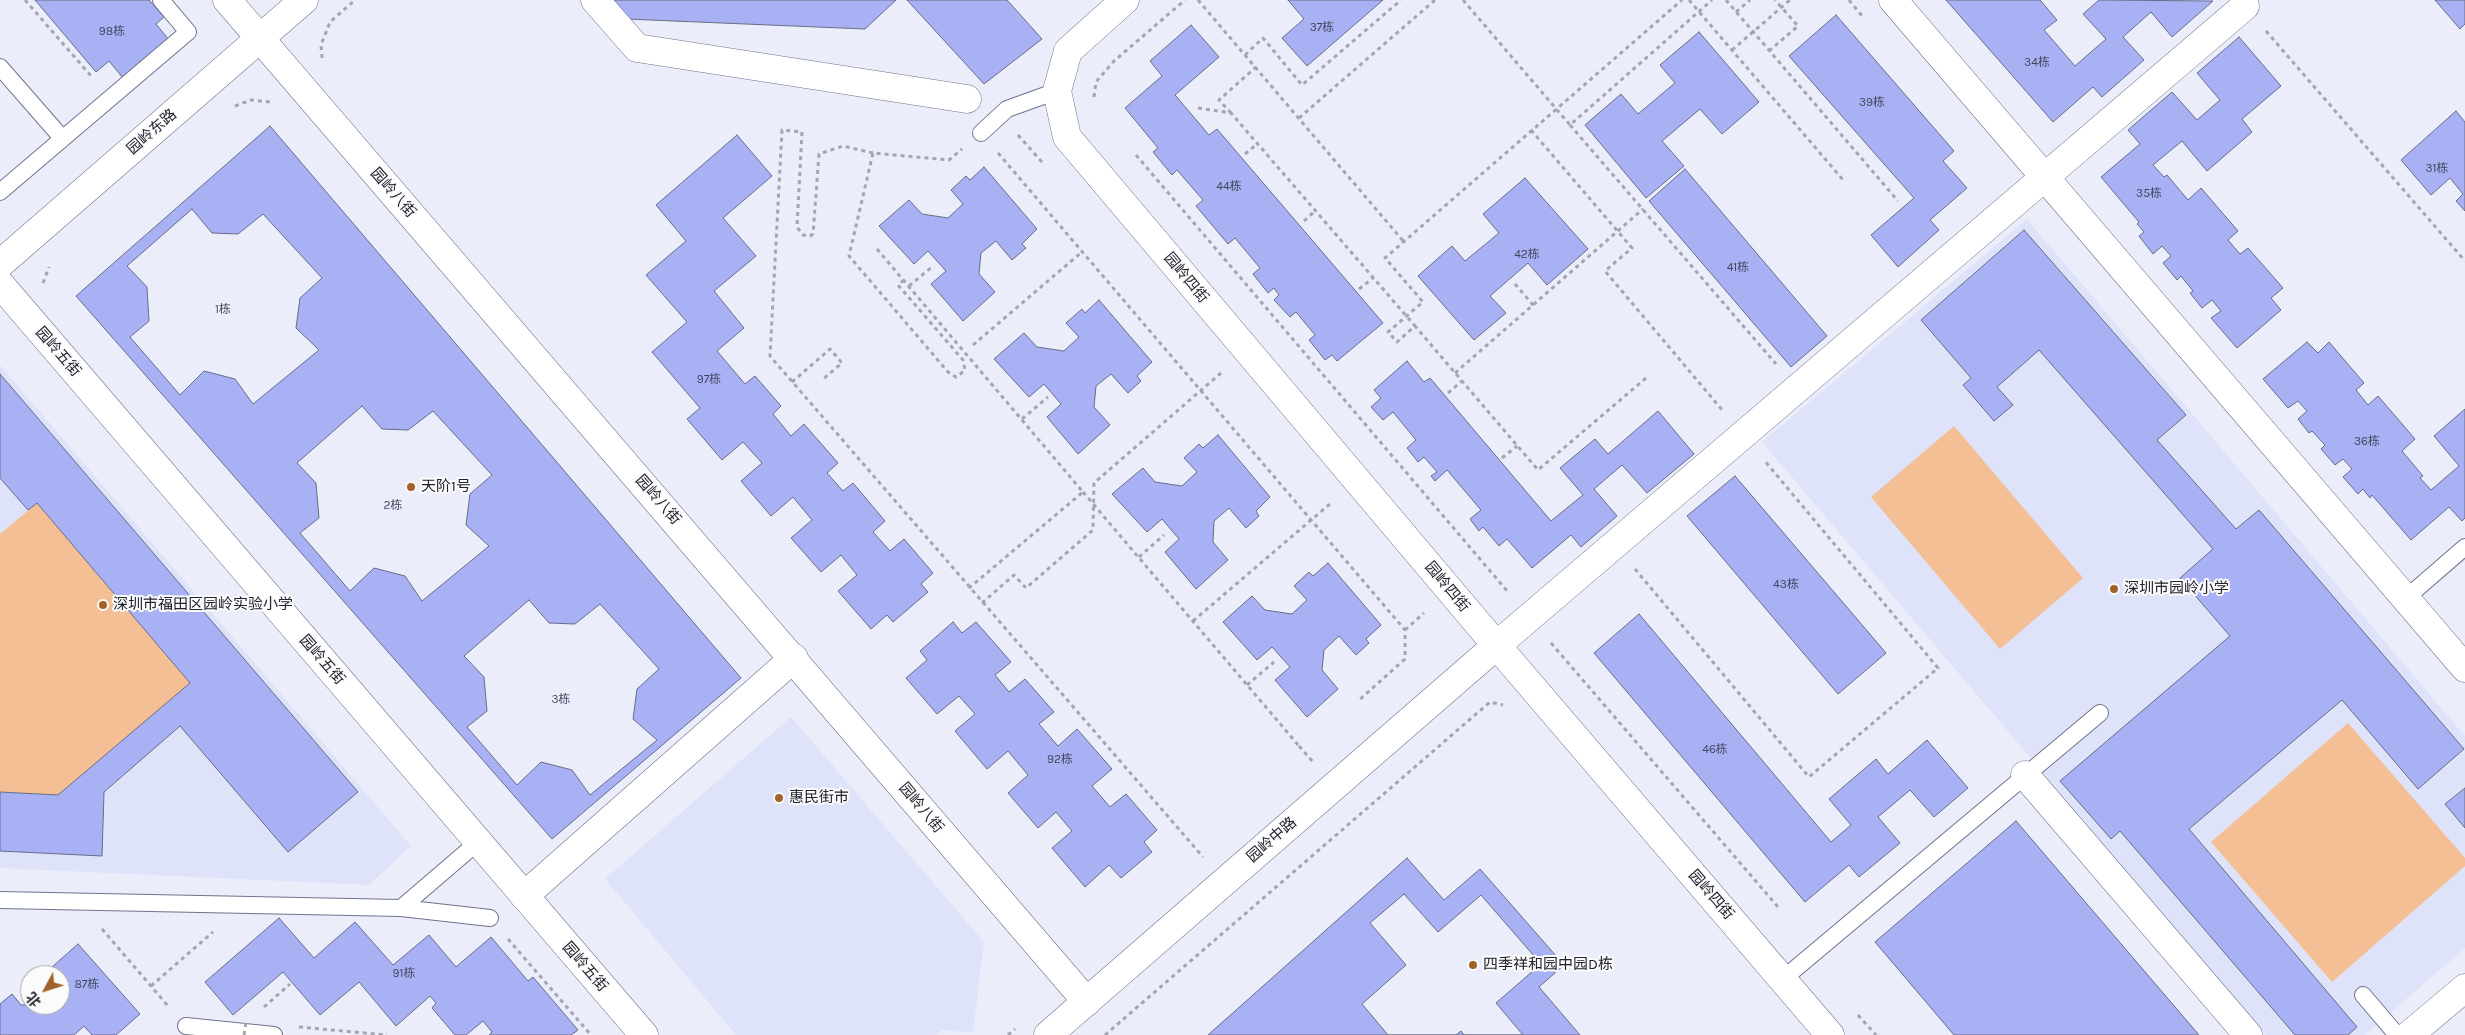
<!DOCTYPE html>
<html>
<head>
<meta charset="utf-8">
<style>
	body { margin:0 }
	#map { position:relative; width:2465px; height:1035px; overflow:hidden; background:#ebedfa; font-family:Karla,"Noto Sans SC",sans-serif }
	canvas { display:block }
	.north { position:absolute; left:20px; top:965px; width:50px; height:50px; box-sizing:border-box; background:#fbfbfb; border:1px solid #a4a5a9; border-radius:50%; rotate:230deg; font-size:14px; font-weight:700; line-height:20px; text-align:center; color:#21232e }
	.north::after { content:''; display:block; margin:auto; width:18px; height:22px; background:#a06227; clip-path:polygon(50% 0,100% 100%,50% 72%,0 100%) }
</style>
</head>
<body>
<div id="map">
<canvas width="2465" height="1035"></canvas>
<div class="north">北</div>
</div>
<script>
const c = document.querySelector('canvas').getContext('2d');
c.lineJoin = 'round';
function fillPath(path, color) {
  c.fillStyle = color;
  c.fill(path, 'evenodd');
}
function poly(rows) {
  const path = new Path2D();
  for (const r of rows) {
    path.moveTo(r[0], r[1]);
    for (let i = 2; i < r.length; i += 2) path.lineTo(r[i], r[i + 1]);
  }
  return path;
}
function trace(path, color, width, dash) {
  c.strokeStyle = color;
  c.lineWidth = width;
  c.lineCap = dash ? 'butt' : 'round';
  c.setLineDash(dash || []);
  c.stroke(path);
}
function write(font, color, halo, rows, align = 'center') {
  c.font = font + ' Karla,"Noto Sans SC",sans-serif';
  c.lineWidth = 4;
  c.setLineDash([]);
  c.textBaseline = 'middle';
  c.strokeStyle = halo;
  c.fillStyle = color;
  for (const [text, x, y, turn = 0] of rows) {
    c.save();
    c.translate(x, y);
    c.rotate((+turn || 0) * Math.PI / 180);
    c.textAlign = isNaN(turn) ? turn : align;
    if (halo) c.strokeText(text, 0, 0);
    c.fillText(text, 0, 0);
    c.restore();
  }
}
fillPath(poly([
	[2027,219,2465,736,2465,948,2365,1035,2266,1035,1762,442],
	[0,365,411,846,369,885,0,868],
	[791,717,984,942,973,1033,943,1030,936,1035,736,1035,605,879]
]), '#dfe3fa');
fillPath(poly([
	[1954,426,2083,578,2000,649,1871,497],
	[37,503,190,683,58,795,0,792,0,534],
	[2348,723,2465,858,2465,866,2332,982,2211,842]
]), '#f4bf94');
const building = poly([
	[35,0,149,0,164,17,156,24,169,40,123,78,109,61,96,72,35,0],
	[609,0,896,0,865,29,626,19,609,0],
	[907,0,1007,0,1042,39,984,84,907,0],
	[1288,0,1383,0,1307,66,1282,38,1304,19,1288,0],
	[1946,0,2040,0,2057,20,2044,30,2075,66,2106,39,2083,14,2099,0,2213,1,2172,37,2151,12,2123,37,2144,60,2102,97,2093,87,2053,122,1946,0],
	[2435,0,2465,0,2465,24,2460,29,2435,0],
	[1836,15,1954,151,1943,161,1967,188,1930,220,1939,230,1898,267,1871,235,1914,198,1789,56,1836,15],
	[1191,25,1219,57,1175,95,1209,135,1217,129,1383,323,1337,361,1332,355,1325,360,1309,340,1315,335,1296,312,1290,317,1274,300,1279,295,1274,288,1268,293,1253,274,1260,268,1235,238,1228,244,1196,206,1203,200,1177,170,1172,175,1153,152,1158,148,1125,108,1162,76,1150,61,1191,25],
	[1699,32,1759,102,1722,134,1700,109,1662,141,1684,166,1646,198,1585,125,1621,94,1638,114,1675,83,1660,65,1699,32],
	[2239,37,2281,86,2242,119,2252,132,2207,171,2182,141,2153,165,2164,177,2167,175,2188,200,2201,188,2238,231,2228,240,2240,254,2248,248,2283,288,2271,298,2281,310,2237,348,2211,318,2221,311,2212,300,2202,308,2190,293,2193,291,2181,276,2177,280,2163,263,2171,256,2162,246,2153,254,2139,236,2144,232,2137,224,2139,222,2101,177,2140,144,2128,130,2172,92,2197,120,2220,100,2197,73,2239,37],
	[2456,111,2465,122,2465,211,2456,201,2463,194,2450,178,2431,195,2401,160,2456,111],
	[270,126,741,678,552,839,76,296,270,126],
	[737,135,772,176,723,218,756,256,714,291,744,328,717,351,745,384,755,376,781,406,773,414,791,436,804,424,838,463,827,473,843,491,853,483,885,521,873,532,890,551,904,539,933,573,921,584,928,592,893,622,887,615,871,629,838,591,857,575,841,555,821,572,791,538,812,520,793,497,771,516,741,481,762,463,743,442,722,460,687,419,700,408,652,352,687,322,646,275,686,241,656,205,737,135],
	[984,167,1037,229,1022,244,1026,248,1012,260,996,241,981,253,979,274,995,292,963,321,931,284,946,271,928,251,914,264,879,226,909,200,922,214,948,218,963,204,951,190,966,176,970,180,984,167],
	[1685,169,1827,336,1791,367,1649,201,1685,169],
	[1525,178,1588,249,1547,285,1528,263,1490,296,1506,313,1474,340,1418,276,1452,246,1465,261,1499,233,1483,214,1525,178],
	[192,209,212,233,238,234,263,214,322,278,300,298,296,328,319,350,253,404,235,379,204,371,180,395,130,337,149,321,147,287,127,266,192,209],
	[2024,230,2186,415,2157,440,2236,529,2259,510,2464,749,2418,789,2342,700,2189,829,2357,1027,2348,1035,2295,1035,2120,831,2111,839,2060,781,2230,636,2180,578,2213,549,2039,350,1997,387,2013,405,1994,421,1963,385,1971,378,1921,320,2024,230],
	[1099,300,1152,362,1137,376,1141,381,1128,393,1111,374,1096,386,1094,407,1110,425,1078,454,1047,417,1061,404,1044,384,1029,397,994,359,1024,333,1037,347,1064,351,1079,337,1066,323,1082,309,1085,313,1099,300],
	[2307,342,2318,353,2329,342,2364,383,2356,390,2368,405,2378,396,2415,439,2402,451,2423,476,2420,478,2431,490,2459,466,2434,436,2465,409,2465,518,2462,521,2449,507,2411,540,2372,495,2370,498,2363,489,2358,494,2343,477,2352,469,2343,459,2335,465,2321,449,2325,445,2312,431,2309,433,2298,419,2307,411,2298,401,2288,408,2263,379,2307,342],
	[1407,361,1424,382,1430,378,1551,521,1583,495,1560,468,1595,439,1608,454,1658,411,1694,454,1647,493,1622,465,1594,489,1617,516,1581,547,1571,535,1532,568,1507,539,1499,546,1483,527,1479,531,1470,519,1481,510,1447,470,1435,481,1431,476,1437,472,1424,457,1418,462,1407,448,1416,440,1393,412,1383,420,1371,407,1381,398,1374,390,1407,361],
	[0,374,358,792,288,852,180,726,104,792,102,856,0,851,0,792,58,795,190,683,37,503,28,510,0,478,0,374],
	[362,406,382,429,408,430,433,411,492,475,470,494,466,525,489,546,422,601,405,576,374,568,350,591,300,533,319,518,316,483,297,463,362,406],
	[1218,435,1270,497,1256,511,1259,516,1246,528,1229,508,1214,521,1213,542,1228,560,1196,589,1165,552,1179,539,1162,519,1147,532,1112,494,1143,468,1155,482,1182,486,1197,472,1184,458,1199,444,1203,448,1218,435],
	[1735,476,1886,653,1838,694,1687,516,1735,476],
	[1328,563,1381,625,1366,639,1369,643,1356,655,1339,636,1324,650,1322,670,1338,689,1307,717,1275,680,1290,667,1272,647,1257,660,1223,622,1252,596,1265,610,1292,614,1307,600,1294,586,1309,572,1313,576,1328,563],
	[529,600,549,623,575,624,600,604,659,669,637,689,633,719,657,740,590,795,572,770,541,762,517,785,467,727,487,711,484,677,464,656,529,600],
	[1639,614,1831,842,1851,825,1829,799,1876,759,1888,774,1927,740,1968,788,1934,817,1910,790,1878,817,1900,843,1859,877,1849,865,1805,902,1594,653,1639,614],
	[953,622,962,633,976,622,1011,662,995,675,1009,692,1025,679,1054,712,1039,724,1058,746,1077,729,1112,769,1092,786,1110,807,1126,794,1157,830,1144,842,1152,852,1121,878,1109,865,1085,887,1052,848,1072,831,1056,812,1038,828,1008,793,1028,775,1008,751,987,769,955,731,975,714,959,696,937,714,906,678,927,660,920,651,953,622],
	[2465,788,2465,828,2445,804,2465,788],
	[2016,821,2199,1035,1954,1035,1875,942,2016,821],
	[1407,858,1444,900,1480,869,1564,965,1539,987,1580,1035,1208,1035,1407,858],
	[1404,894,1438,932,1481,895,1541,964,1496,1003,1523,1035,1464,1035,1461,1031,1456,1035,1388,1035,1362,1004,1406,965,1370,923,1404,894],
	[279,918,314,958,355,922,393,965,429,935,456,967,491,937,528,981,533,977,578,1030,571,1035,489,1035,492,1032,483,1021,466,1035,455,1035,432,1008,436,1003,430,996,396,1026,359,982,320,1015,283,972,233,1015,205,982,279,918],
	[78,944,140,1014,116,1035,92,1035,84,1026,74,1035,0,1035,0,1004,12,994,21,1005,60,1005,60,975,43,975,78,944]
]);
fillPath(building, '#a8b1f3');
trace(building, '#686c88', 1);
const lane = poly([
	[0,67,62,138],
	[981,133,1007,109,1057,91],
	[0,192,188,32,161,0],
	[2405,599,2465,547],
	[0,900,401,908,490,918],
	[401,908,478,842],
	[1783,979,2100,713],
	[2363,995,2397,1035],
	[186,1026,274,1035]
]);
const street = poly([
	[595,0,637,48,967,99],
	[1125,0,1068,51,1057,91,1067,137,1480,626,1830,1035],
	[1893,0,2465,668],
	[0,284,644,1035],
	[1497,645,2245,6],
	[2025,775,2248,1035],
	[524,896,794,658],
	[2409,1035,2465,988]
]);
const secondary = poly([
	[227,0,1087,1002],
	[0,264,304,0],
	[1048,1035,1497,645]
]);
trace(lane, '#6f738f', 18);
trace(street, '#6f738f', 29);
trace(secondary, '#6f738f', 29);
trace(poly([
	[25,0,92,77],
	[1198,0,1404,242],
	[1689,0,1844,181],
	[1849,0,1863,17],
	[1736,12,1750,0],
	[2266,31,2465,261],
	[1732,50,1790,0],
	[1769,51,1798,26,1775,0],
	[1245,55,1263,38,1302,85,1401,0],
	[322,58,321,45,330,22,355,0],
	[1094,97,1096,82,1114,61,1185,0],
	[235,106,251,100,270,102],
	[1231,113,1219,100,1256,67],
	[1299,118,1435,0],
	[1570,125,1776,364],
	[1531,130,1632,248,1605,271,1723,411],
	[1018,135,1042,162],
	[873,153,843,146,819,154,813,234,810,236,803,235,797,227,802,132,782,130,770,356,1203,857],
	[998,153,1405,630,1405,659,1358,701],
	[1245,154,1257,144],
	[1136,155,1508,592],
	[1304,221,1315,211],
	[877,249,1083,492,969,588],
	[904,280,898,285,963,360,965,370,959,375,956,377,948,372,849,256,873,153,949,160,962,149],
	[43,283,49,267],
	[1515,284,1534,306],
	[909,286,933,266],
	[1359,289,1373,278],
	[973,345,1083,251],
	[1646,378,1538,470,1415,326,1397,342,1388,332,1423,302,1385,258,1682,0],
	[792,382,830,349,842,363,822,380],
	[1448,393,1462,381],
	[1022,419,1048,397],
	[1502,458,1517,446],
	[1139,557,1164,535],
	[1635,569,1809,777,1938,668,1764,460],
	[982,603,1014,575,1026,588,1093,530,1094,483,1221,373],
	[1193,621,1331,503],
	[1405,630,1424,613],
	[1551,643,1778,907],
	[1247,685,1274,662],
	[1299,746,1313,762],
	[102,929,168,1006],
	[508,939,591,1035],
	[151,986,213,932],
	[264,1007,290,984],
	[1858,1015,1876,1035],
	[299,1027,387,1035],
	[1008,1035,1015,1029],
	[1105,1035,1490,702,1503,705]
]), '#a3a5b1', 3, [4, 4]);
trace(lane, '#fff', 16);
trace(street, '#fff', 28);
trace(secondary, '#fff', 28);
trace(poly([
	[1463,0,1570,125,1712,0],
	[1726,0,1898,201],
	[1198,108,1231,113,1415,326],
	[1455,373,1643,209],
	[1083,492,1299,746],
	[244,1035,246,1022]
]), '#a3a5b1', 3, [4, 4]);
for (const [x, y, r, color] of [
	[411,487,5,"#a06227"],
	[2114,589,5,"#a06227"],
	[103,605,5,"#a06227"],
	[779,798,5,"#a06227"],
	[1473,965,5,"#a06227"]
]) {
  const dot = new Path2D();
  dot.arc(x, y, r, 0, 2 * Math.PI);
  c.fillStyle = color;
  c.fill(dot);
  trace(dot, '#fbfbfb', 2);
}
write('12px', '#43465f', null, [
	["37栋",1322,28],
	["98栋",112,32],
	["34栋",2037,63],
	["39栋",1872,103],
	["31栋",2437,169],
	["44栋",1229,187],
	["35栋",2149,194],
	["42栋",1527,255],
	["41栋",1738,268],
	["1栋",223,310],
	["97栋",709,380],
	["36栋",2367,442],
	["2栋",393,506],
	["43栋",1786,585],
	["3栋",561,700],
	["46栋",1715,750],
	["92栋",1060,760],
	["91栋",404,974],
	["87栋",87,985]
]);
write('15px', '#21232e', '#fbfbfb', [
	["园岭东路",152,132,-41],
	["园岭八街",393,193,49],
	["园岭四街",1186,278,50],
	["园岭五街",58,352,49],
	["园岭八街",658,500,49],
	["园岭四街",1447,587,50],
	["园岭五街",322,660,49],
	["园岭八街",921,808,50],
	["园岭中路",1272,840,-41],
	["园岭四街",1711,895,49],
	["园岭五街",585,967,49]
]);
write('15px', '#21232e', '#fbfbfb', [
	["天阶1号",421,487],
	["深圳市园岭小学",2124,589],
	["深圳市福田区园岭实验小学",113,605],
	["惠民街市",789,798],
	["四季祥和园中园D栋",1483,965]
], 'left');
</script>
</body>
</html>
